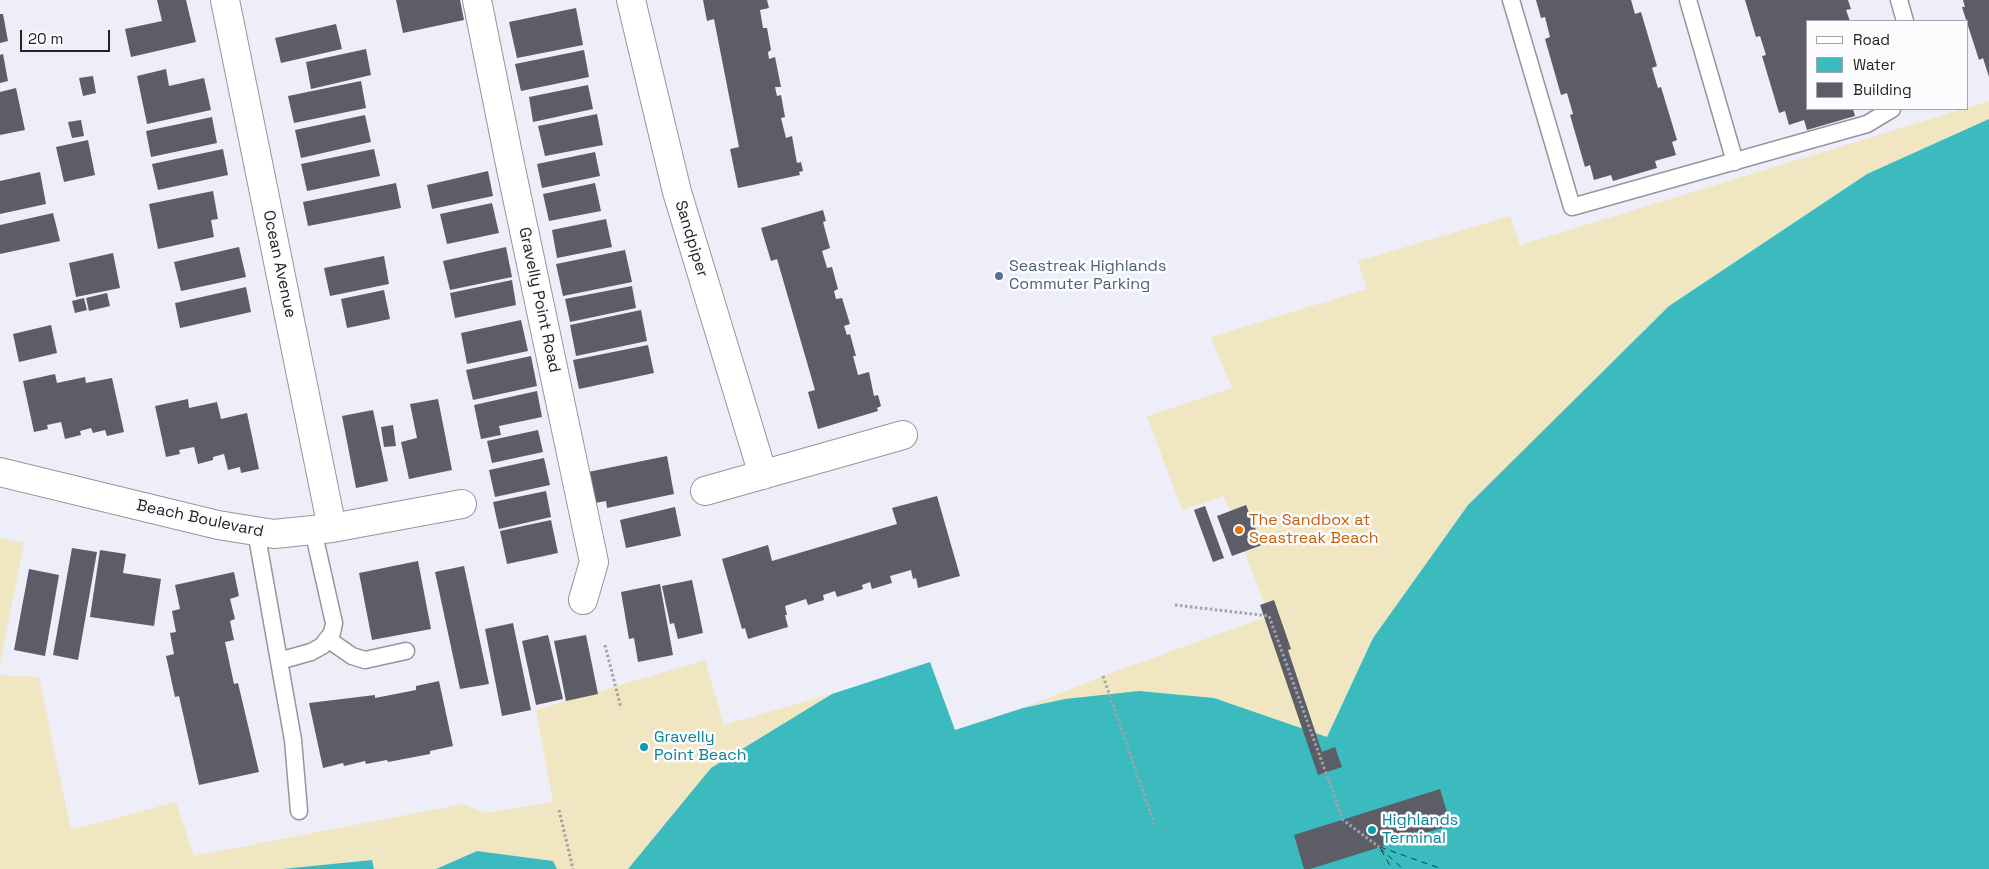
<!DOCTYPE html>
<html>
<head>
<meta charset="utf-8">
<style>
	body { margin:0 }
	#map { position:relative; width:1989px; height:869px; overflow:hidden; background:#eeeef9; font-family:"Space Grotesk",sans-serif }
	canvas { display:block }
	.legend { position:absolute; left:1806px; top:20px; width:162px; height:90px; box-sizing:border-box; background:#fcfcff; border:1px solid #a5a5a9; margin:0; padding:6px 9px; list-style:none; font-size:15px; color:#232327 }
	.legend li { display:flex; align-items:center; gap:10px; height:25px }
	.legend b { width:25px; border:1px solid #a5a5a9 }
	.scale { position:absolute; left:20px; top:30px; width:90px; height:22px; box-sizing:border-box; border:2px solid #232327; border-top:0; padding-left:6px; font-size:15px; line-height:18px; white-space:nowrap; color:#232327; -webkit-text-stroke:4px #fcfcff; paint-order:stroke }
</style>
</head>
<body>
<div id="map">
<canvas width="1989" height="869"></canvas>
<ul class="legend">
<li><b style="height:6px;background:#fff"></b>Road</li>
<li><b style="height:14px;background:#3cbbbe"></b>Water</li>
<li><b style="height:14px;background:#5c5d66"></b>Building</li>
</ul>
<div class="scale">20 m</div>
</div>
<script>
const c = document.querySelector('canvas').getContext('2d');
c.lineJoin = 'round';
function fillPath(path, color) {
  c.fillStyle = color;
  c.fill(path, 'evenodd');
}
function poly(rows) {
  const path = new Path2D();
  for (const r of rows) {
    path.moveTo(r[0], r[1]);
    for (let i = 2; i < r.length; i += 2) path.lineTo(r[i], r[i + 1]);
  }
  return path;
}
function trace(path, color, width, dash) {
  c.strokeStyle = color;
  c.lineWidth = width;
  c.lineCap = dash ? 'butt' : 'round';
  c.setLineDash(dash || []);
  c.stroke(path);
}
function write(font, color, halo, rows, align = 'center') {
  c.font = font + ' "Space Grotesk",sans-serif';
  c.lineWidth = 5;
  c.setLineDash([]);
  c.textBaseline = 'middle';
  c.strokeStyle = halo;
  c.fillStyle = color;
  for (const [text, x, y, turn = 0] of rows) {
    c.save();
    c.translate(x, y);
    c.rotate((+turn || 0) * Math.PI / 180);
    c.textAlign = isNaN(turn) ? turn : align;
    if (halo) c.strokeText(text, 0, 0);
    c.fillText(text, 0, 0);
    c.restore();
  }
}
fillPath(poly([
	[1989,101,1989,119,1867,174,1669,306,1468,505,1373,638,1327,737,1214,698,1065,699,1023,708,1103,676,1269,616,1224,496,1182,510,1147,416,1232,388,1211,337,1367,289,1358,261,1510,216,1520,245],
	[0,538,24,543,0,665],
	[705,660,724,725,832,694,711,768,628,869,557,869,552,861,477,851,436,869,374,869,372,860,282,869,0,869,0,675,39,677,71,830,176,802,194,856,463,804,485,813,553,802,536,710]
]), '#f0e6c1');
fillPath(poly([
	[1989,119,1989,869,628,869,711,768,832,694,930,662,955,730,1023,708,1065,699,1139,691,1214,698,1327,737,1373,638,1468,505,1669,306,1867,174],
	[477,851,553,861,557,869,436,869],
	[372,860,374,869,282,869]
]), '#3cbbbe');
trace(poly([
	[1380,847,1442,869],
	[1380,848,1403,869],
	[1381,850,1392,869]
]), '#0b4446', 1, [6, 5]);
fillPath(poly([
	[157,0,186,0,196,42,131,57,125,29,162,21],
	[396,0,460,0,464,20,403,33],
	[703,0,767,0,769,8,760,10,763,28,767,28,771,50,768,52,769,59,775,57,781,87,775,87,777,96,781,95,785,117,781,118,786,138,792,136,797,163,801,162,803,171,799,172,800,175,738,188,730,149,739,147,714,19,707,21],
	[1536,0,1631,0,1635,14,1641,12,1657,66,1652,68,1658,88,1661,87,1677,140,1672,142,1676,155,1655,161,1657,168,1613,181,1611,175,1594,180,1590,165,1585,167,1570,115,1573,114,1567,93,1561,95,1545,39,1550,37,1545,17,1541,18],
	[1745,0,1848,0,1851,9,1846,10,1850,21,1808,21,1808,109,1853,109,1855,116,1807,130,1804,120,1789,125,1785,111,1779,113,1762,56,1766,55,1760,36,1756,37],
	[1963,0,1989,0,1989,77,1983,58,1979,60,1962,7,1965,7],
	[576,8,583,45,517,58,509,22],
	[0,14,3,14,8,41,0,43],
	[336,24,342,49,281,63,275,38],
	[366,49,371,75,311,89,306,62],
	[584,50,589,77,521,91,515,64],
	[3,54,8,81,0,83,0,55],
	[166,69,169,86,204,78,211,110,147,124,137,76],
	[93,76,96,93,83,96,79,78],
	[361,81,366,108,294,123,288,96],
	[588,85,593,109,533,122,529,97],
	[16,88,25,130,0,135,0,92],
	[597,114,603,145,545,156,538,126],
	[365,115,371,142,301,158,295,130],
	[212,117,217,143,151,157,146,131],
	[81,120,84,136,72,138,68,122],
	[88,140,95,175,64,182,56,147],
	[223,149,228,175,158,190,152,164],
	[374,149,380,176,307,191,301,164],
	[595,152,600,176,542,188,537,164],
	[488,171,493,196,432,209,427,185],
	[40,172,46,204,0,214,0,181],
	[396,183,401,208,308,226,303,202],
	[595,183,601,211,549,221,543,194],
	[213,191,218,219,211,220,214,237,158,249,149,204],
	[492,203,499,233,447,244,440,214],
	[823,210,826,221,823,222,830,248,822,251,827,268,832,267,838,289,834,291,836,299,842,298,850,324,844,326,847,335,850,334,856,356,853,356,858,375,869,372,874,396,878,395,881,406,877,408,878,411,818,429,808,392,815,390,777,259,771,261,761,228],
	[53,213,60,241,0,254,0,225],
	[606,219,612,247,557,258,552,230],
	[239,247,246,277,181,291,174,262],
	[506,247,512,277,450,290,443,261],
	[625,250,632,282,563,296,556,264],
	[113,253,120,288,76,297,69,263],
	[384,256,389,284,330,296,324,268],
	[512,280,516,305,455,318,450,293],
	[632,286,636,308,570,322,565,299],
	[246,287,251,312,180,328,175,303],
	[384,290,390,319,347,328,341,299],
	[107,293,110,306,89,311,86,298],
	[84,298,87,310,75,313,72,301],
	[641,310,647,341,576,356,570,325],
	[521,320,528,351,467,364,461,333],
	[51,325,57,353,19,362,13,334],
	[648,345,654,373,579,389,573,360],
	[531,356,537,386,473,400,466,370],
	[55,374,57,383,85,377,86,383,112,378,124,432,107,436,105,430,93,433,91,428,80,431,81,435,65,439,61,422,47,425,48,429,34,432,23,381],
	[537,391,542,417,499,426,501,435,481,439,474,405],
	[188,399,189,408,217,402,221,419,247,413,259,469,241,473,240,467,228,470,224,454,213,457,213,460,198,464,194,447,179,450,180,454,166,457,155,406],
	[438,399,452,470,409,479,401,442,417,438,410,404],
	[373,410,388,481,356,488,342,416],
	[393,425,396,446,384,447,381,427],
	[538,430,543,452,492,463,487,441],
	[667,456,674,494,607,508,606,501,595,503,588,472],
	[544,458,550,485,495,497,489,470],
	[546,491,551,517,499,529,493,502],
	[937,496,960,576,918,588,916,578,913,579,911,570,890,576,892,583,872,589,870,582,862,585,863,589,837,597,835,591,823,595,824,600,808,605,806,599,785,606,787,615,785,615,788,627,748,639,745,628,742,629,722,559,768,545,772,561,897,524,892,508],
	[1246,505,1262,545,1232,556,1217,516],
	[1205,506,1224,558,1213,562,1194,510],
	[675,507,681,536,626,548,620,520],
	[551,520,558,553,507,564,500,531],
	[72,548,97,552,78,660,53,655],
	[100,550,126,554,123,573,161,579,154,626,90,617],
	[418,561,431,629,372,640,359,573],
	[464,566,489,684,460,689,435,572],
	[29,569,59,575,45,656,14,650],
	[234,572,239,596,230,599,235,619,230,621,234,640,225,642,234,684,238,683,259,772,199,785,179,696,175,697,166,656,174,654,170,633,176,632,172,611,180,609,175,585],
	[692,580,703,633,678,639,674,623,670,624,662,586],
	[660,584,673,655,638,662,634,638,629,639,621,592],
	[1274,600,1291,649,1288,650,1322,752,1335,747,1342,767,1318,775,1260,605],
	[513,623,531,710,502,716,485,629],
	[548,635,563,699,536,705,522,641],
	[586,635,598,694,566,701,554,641],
	[439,681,453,746,430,751,430,754,388,762,387,760,366,764,365,761,344,766,343,763,323,768,309,703,375,695,375,698,416,690,416,686],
	[1440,789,1451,825,1310,869,1304,869,1294,835]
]), '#5c5d66');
const lane = poly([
	[1511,0,1572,207,1867,124,1892,109],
	[1688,0,1735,162],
	[1899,0,1905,21],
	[256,531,293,740,299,811],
	[329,640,352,656,365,660,406,651],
	[279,661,311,652,322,646,332,633,334,623,313,530]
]);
const street = poly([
	[225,0,332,528],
	[477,0,510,164,594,562,583,600],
	[631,0,677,192,763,475],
	[0,472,218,525,274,534,332,528,462,504],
	[705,491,903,435]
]);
trace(lane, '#94959f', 19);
trace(street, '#94959f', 30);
trace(poly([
	[1175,605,1269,616,1343,820,1379,847],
	[605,645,621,708],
	[1103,676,1155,826],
	[559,810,573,869]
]), '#a2a2aa', 3, [2.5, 2.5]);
trace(lane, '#fff', 16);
trace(street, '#fff', 28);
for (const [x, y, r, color] of [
	[999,276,5,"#5c6f8a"],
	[1239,530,5,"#e8710a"],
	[644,747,5,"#0f9aa8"],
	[1372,830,5,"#0f9aa8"]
]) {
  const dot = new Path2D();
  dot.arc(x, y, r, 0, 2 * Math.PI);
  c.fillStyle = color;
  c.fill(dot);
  trace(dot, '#fcfcff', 2);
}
write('16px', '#232327', '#fcfcff', [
	["Sandpiper",691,239,73],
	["Ocean Avenue",279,264,78],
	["Gravelly Point Road",539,300,78],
	["Beach Boulevard",200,519,12]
]);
write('16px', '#4e5e75', '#fcfcff', [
	["Seastreak Highlands",1009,267],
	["Commuter Parking",1009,285]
], 'left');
write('16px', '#c56008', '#fcfcff', [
	["The Sandbox at",1249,521],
	["Seastreak Beach",1249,539]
], 'left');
write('16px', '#0d838f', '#fcfcff', [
	["Gravelly",654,738],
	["Point Beach",654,756],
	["Highlands",1382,821],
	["Terminal",1382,839]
], 'left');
</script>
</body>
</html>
